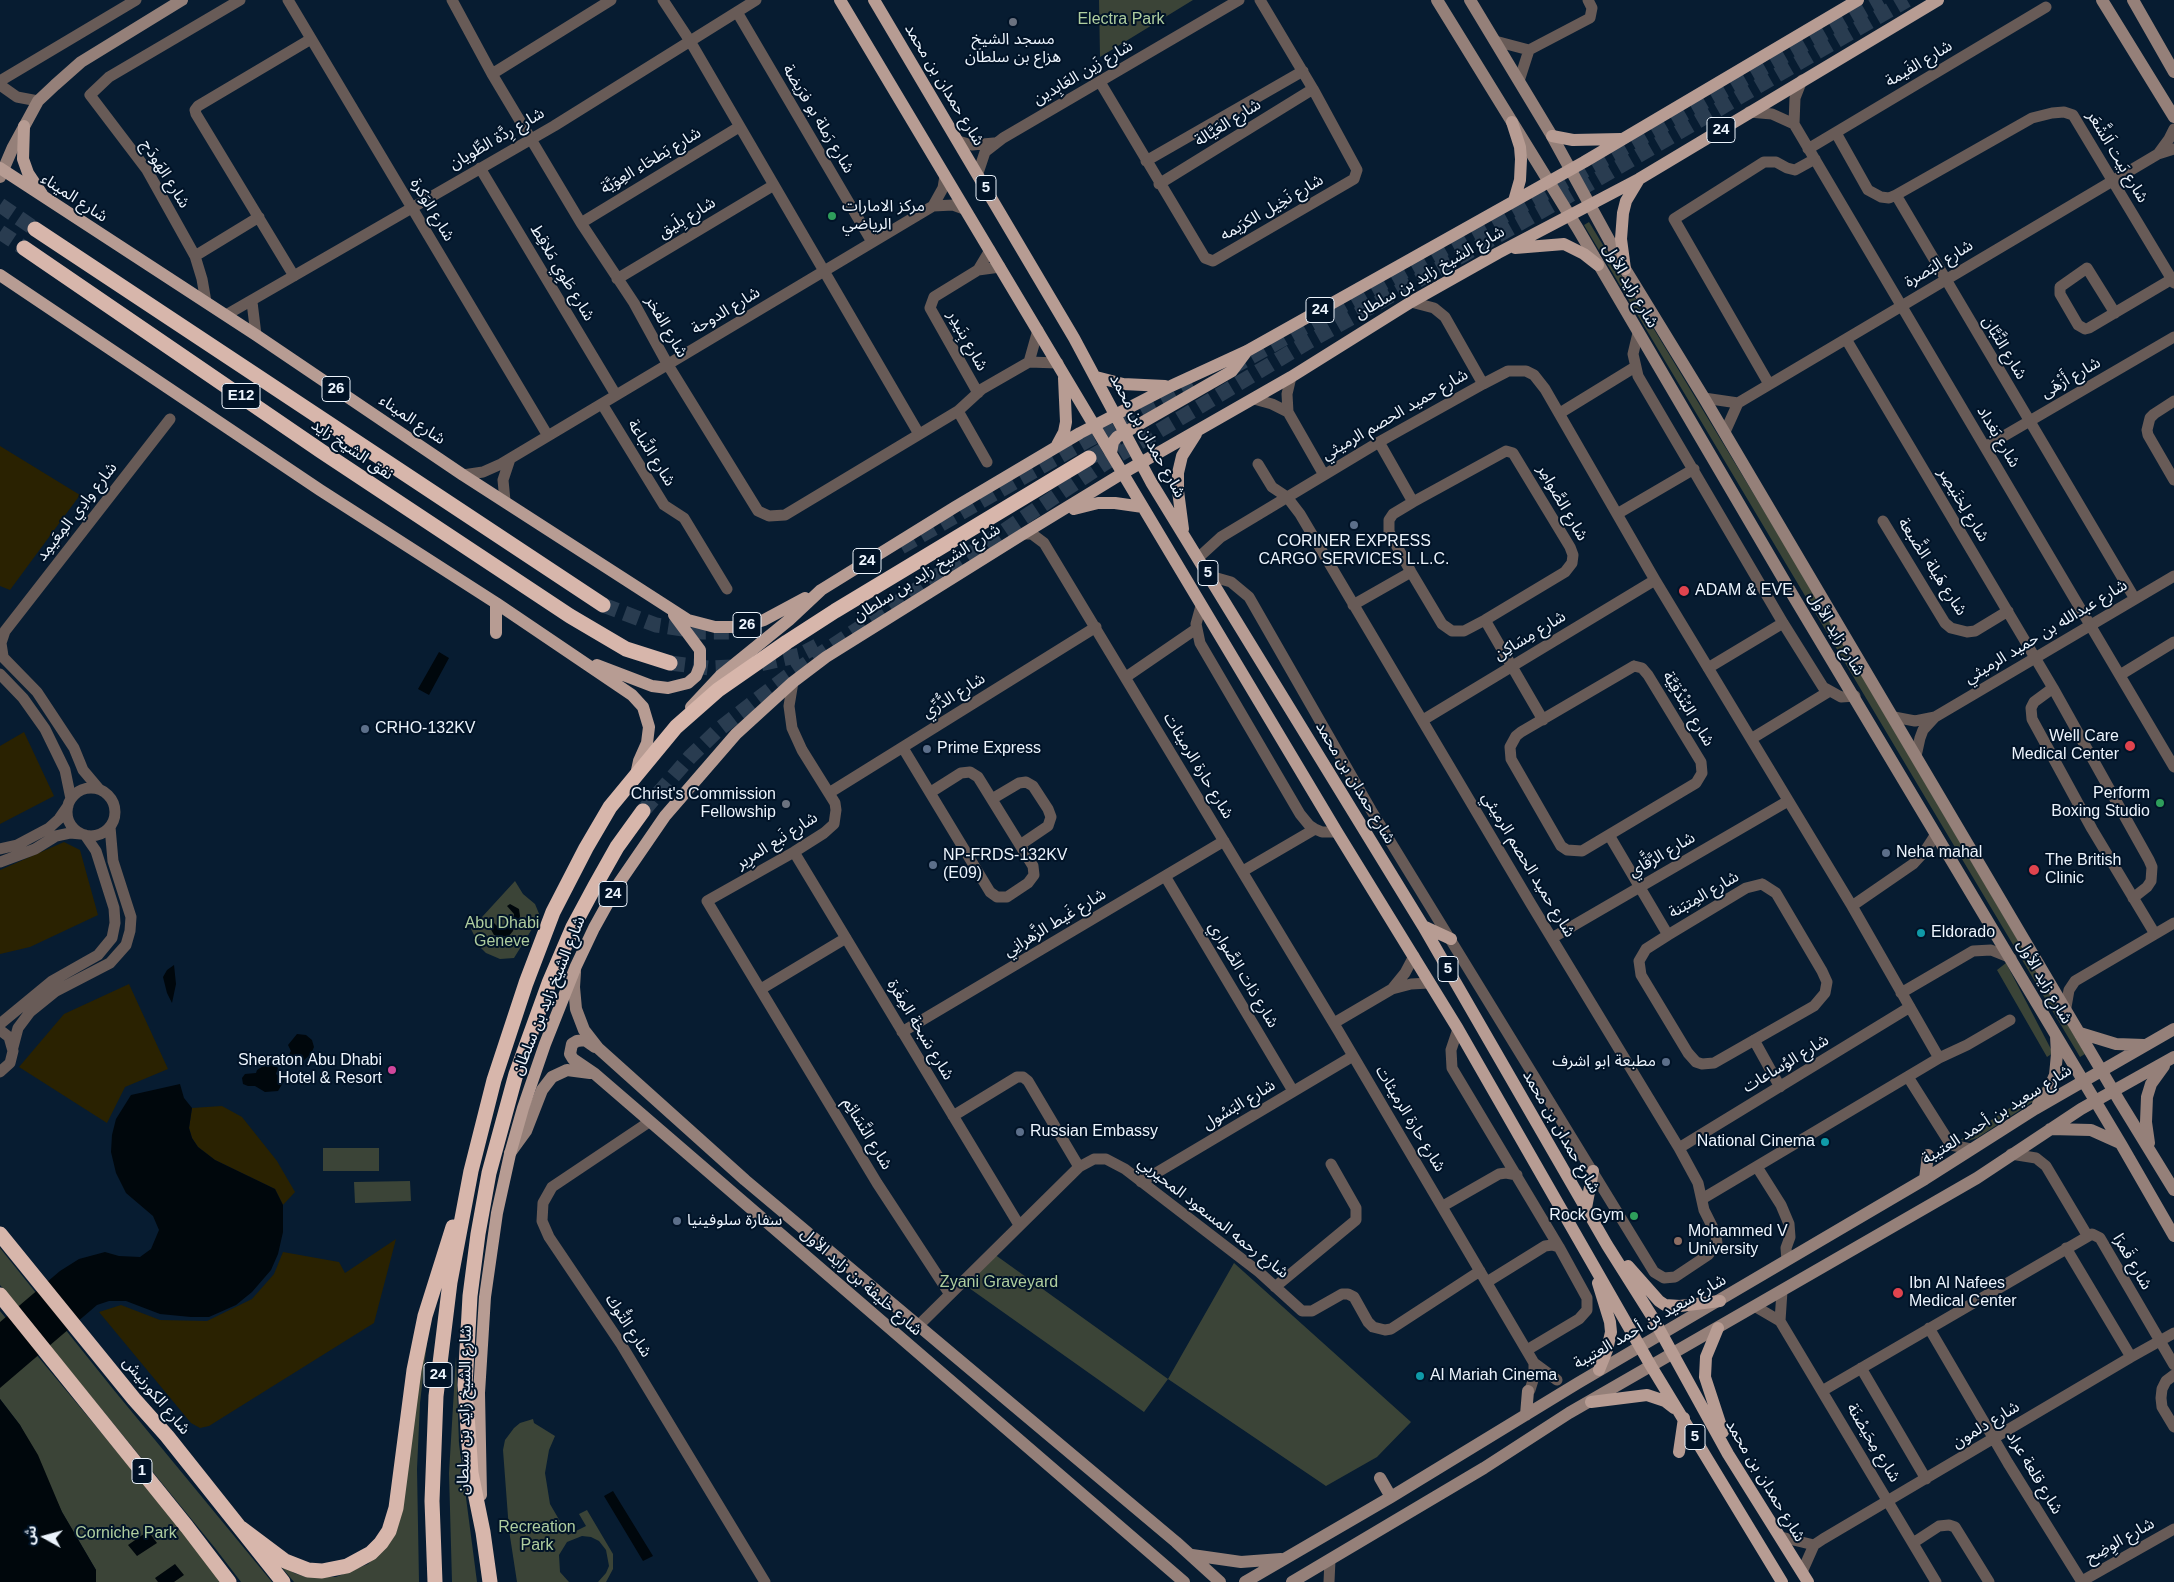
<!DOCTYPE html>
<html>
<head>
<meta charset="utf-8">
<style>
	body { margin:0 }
	#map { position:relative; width:2174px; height:1582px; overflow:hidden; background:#071c31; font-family:Arial,"Noto Sans Arabic",sans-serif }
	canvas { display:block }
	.north { position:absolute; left:20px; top:1512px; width:50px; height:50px; -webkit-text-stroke:4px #011327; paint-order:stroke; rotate:277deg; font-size:14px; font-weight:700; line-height:20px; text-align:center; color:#ecf4fd }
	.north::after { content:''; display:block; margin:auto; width:18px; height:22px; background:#ecf4fd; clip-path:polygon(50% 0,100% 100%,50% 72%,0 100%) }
</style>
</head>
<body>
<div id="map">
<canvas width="2174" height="1582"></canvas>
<div class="north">ش</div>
</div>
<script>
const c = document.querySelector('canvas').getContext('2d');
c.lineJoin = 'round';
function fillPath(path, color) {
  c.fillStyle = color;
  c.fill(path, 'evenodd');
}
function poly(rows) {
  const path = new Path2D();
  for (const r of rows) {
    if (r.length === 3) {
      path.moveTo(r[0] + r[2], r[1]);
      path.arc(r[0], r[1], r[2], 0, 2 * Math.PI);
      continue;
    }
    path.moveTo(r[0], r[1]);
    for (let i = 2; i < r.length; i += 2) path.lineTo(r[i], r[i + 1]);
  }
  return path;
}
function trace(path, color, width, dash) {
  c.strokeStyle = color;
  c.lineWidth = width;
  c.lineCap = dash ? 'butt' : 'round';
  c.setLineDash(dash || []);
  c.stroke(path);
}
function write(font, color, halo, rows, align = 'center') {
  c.font = font + ' Arial,"Noto Sans Arabic",sans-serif';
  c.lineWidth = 4;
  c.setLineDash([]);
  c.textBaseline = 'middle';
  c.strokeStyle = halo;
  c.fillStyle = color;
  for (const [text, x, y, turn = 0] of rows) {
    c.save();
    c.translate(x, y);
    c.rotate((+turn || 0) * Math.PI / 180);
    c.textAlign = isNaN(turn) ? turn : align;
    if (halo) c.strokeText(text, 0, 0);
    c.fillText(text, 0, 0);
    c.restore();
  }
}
fillPath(poly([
	[1099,0,1193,0,1100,57],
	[1589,222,1790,554,2085,1054,2080,1057,1584,225],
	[515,881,523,894,535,904,540,916,514,958,500,959,486,953,480,947,471,929],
	[2006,963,2053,1053,2047,1057,1997,970],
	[2047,1084,2034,1101,1977,1138,1968,1141,1960,1140],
	[323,1148,379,1148,379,1171,323,1171],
	[410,1181,411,1201,355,1203,354,1182],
	[0,1248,113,1389,272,1582,241,1582,215,1548,0,1285],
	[994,1254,1168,1379,1234,1263,1411,1422,1377,1457,1326,1486,1168,1379,1144,1412,962,1283],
	[0,1311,204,1556,222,1582,96,1582,96,1570,62,1512,20,1425,0,1399],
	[428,1333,420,1403,417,1469,419,1582,294,1582,274,1558,294,1573,306,1577,336,1577,368,1564,384,1548],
	[456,1356,459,1444,477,1582,452,1582,449,1473],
	[533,1419,534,1423,555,1436,549,1450,545,1473,550,1504,568,1535,586,1526,579,1514,587,1510,613,1554,613,1569,606,1582,598,1582,606,1573,609,1566,606,1550,599,1541,591,1537,582,1536,567,1542,559,1555,560,1572,569,1582,517,1582,509,1530,503,1450,505,1440,514,1428,520,1423]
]), '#3b4437');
fillPath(poly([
	[0,446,80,495,10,590,0,586],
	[24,732,54,796,0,824,0,746],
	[64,842,80,850,98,915,30,947,0,954,0,870],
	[129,984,168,1069,125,1087,107,1123,19,1067,64,1014],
	[222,1106,242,1117,277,1161,295,1192,283,1205,275,1189,215,1160,198,1147,192,1138,189,1128,192,1108],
	[396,1239,374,1323,209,1426,200,1428,191,1423,99,1312,121,1305,160,1320,207,1321,252,1299,274,1274,283,1252,339,1262,345,1273]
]), '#2a2201');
fillPath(poly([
	[439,652,449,658,429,695,418,689],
	[510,904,519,909,520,916,519,921,515,925,513,931,508,937,494,935,489,926,493,922,497,926,503,927,513,922,514,914,507,906],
	[174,965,176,984,172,1003,167,993,163,977,167,970],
	[297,1034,306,1035,312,1040,314,1047,311,1054,303,1061,289,1067,285,1064,281,1066,277,1061,280,1058,288,1056,291,1051,288,1045],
	[271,1061,278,1068,276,1074,284,1081,278,1091,265,1092,255,1086,248,1086,243,1084,242,1078,245,1074,256,1073,257,1070],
	[180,1084,184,1098,192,1108,189,1128,192,1138,198,1147,215,1160,275,1189,283,1205,283,1232,278,1254,271,1270,252,1292,236,1305,209,1317,191,1317,160,1314,126,1301,109,1301,97,1305,0,1388,0,1322,60,1271,79,1259,105,1252,119,1256,140,1257,151,1249,159,1230,153,1216,126,1193,116,1173,111,1152,112,1135,116,1119,131,1095],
	[0,1399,20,1425,38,1455,62,1512,96,1570,96,1582,0,1582],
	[613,1491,653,1556,643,1561,604,1496],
	[148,1531,157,1543,137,1556,128,1545],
	[175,1564,184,1575,174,1582,158,1582,155,1578]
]), '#00070c');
trace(poly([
	[0,205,35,229],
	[0,232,24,248],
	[1231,368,1563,183,1882,0],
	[1089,458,1119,441],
	[901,547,1088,440,1194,387],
	[603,605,656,625,703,632,729,632],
	[670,663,709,668,751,666,800,655,817,646],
	[643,811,690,757,718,730,754,702,788,676,1105,463,1308,342,1570,195,1907,0]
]), '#293c50', 15, [15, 8]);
trace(poly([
	[288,0,548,436],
	[452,0,492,74,581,223,634,303,668,365,758,511,769,516,785,515,958,411,982,389,1029,362,1058,363],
	[663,0,690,41,919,434],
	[737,12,872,242],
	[1495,41,1529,50,1590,18,1592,8,1588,0],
	[492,74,611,0],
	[1802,80,1795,98,1794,124,2174,767],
	[0,81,136,0],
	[1519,81,1529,50],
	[1100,82,1205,258,1213,261,1354,179,1357,170,1313,89,1260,0],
	[0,85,17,97,38,101],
	[1749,112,1772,114,1794,124],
	[1836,133,1868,190,1881,197,1889,198,1896,195,2032,118,2052,113,2064,112,2073,115,2174,283],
	[958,141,972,145,994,143],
	[1808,149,2046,7],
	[2158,154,2169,139,2174,129],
	[1146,161,1303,71],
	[480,168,616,395],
	[978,173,985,152,1003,138,1239,0],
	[1159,184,1313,89],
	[1896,195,2135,599],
	[933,206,943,188,945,176],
	[581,223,739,127],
	[195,256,259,217],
	[978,270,990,250],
	[294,276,196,114,195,110,198,106,311,39],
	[617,279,774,185],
	[206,302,202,279,195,256,147,170,90,95,109,77,240,0],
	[252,302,256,335],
	[1411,302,1434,308,1445,317,1483,384],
	[2115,313,2087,268,2060,287,2060,294,2078,325,2085,329,2089,328,2172,279],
	[226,315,554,126,756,0],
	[1638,333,1633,354,1638,376,1783,623,1823,687,1841,697,1855,696],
	[1846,339,2053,688,2149,860,2152,867,2151,881,2147,887,2133,898],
	[1029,362,1038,330],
	[1291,377,1287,394,1288,412,1324,475],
	[1769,384,1674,219,1764,162,1776,162,1787,168,1795,170,1815,159],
	[978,393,930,308,934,297,978,270,1000,267],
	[1704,398,1738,403],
	[1254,399,1272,404,1288,412],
	[2174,401,2154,414,2150,418,2147,430,2148,435,2174,480],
	[602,404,664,505,684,518,727,589],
	[958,411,987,462],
	[1560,413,1635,367],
	[1725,432,1738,403,2158,154,2174,149],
	[1379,442,1413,502],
	[1985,447,2174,337],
	[1506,451,1513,453,1570,547,1573,555,1572,563,1565,572,1485,620,1464,631,1452,631,1442,624,1411,572,1389,532,1389,520,1393,514,1413,502,1506,451],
	[463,475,483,472,501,464,933,206,953,205,964,209],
	[505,501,503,480,510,459],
	[1617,514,1694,469],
	[1883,521,1945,623,1951,628,1967,632,1975,631,2008,611],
	[1023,534,1032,534,1044,543,1339,1032,1534,1363,1557,1380],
	[1198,558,1221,537,1379,442,1483,384,1508,371,1526,371,1534,375,1545,389,1655,580,1852,906,1939,1058],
	[1210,576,1231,582,1249,597,1371,810,1654,1272,1664,1278,1675,1277,1708,1255,1717,1244,1716,1234,1704,1210,1698,1183,1679,1148,1531,904,1300,514,1287,497,1272,487,1258,464],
	[1353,605,1411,572],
	[1201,606,1196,624,1200,643,1300,814,1309,825,1315,829,1322,832,1337,832],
	[1485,620,1543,720],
	[0,654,37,692,74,748,83,770,99,789],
	[3,656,1,643,5,631,170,419],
	[1634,666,1642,668,1648,675,1701,762,1702,773,1696,783,1582,851,1567,850,1561,846,1511,759,1510,747,1516,736,1521,732,1634,666],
	[1708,668,1783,623],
	[0,674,23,698,45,729,65,770,71,799],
	[2120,675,2174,642],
	[1126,677,1196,629],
	[793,682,789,706,792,728,802,750,835,803,836,810,834,824,824,833,794,852,707,901,877,1183,949,1293],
	[2053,688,2034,702,2031,708,2032,719,2092,829,2155,934],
	[1894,717,1915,721,1935,717,2174,576],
	[1423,720,1655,580],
	[1751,739,1828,692],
	[903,748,990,892,997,897,1007,897,1028,883,1034,875,1033,866,978,777,970,772,961,773,931,792],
	[1916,756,1920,738,1923,730,1934,718],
	[91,812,24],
	[829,793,1096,627],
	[992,799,1019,783,1026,782,1033,786,1048,809,1051,817,1048,826,1020,845],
	[1609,835,1668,935],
	[0,849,17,845,49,828,59,819,68,806],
	[794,852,1019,1225],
	[0,862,35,849,56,836,70,833,81,834],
	[1243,871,1315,829],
	[1165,876,1293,1091],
	[1762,884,1776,893,1822,971,1827,982,1825,993,1814,1006,1714,1063,1702,1064,1696,1062,1688,1053,1641,975,1639,961,1646,949,1668,935,1746,888,1762,884],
	[1852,906,1913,864,1925,851,1936,834],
	[1552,938,1788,801],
	[761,989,846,938],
	[1392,989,1405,973,1414,956],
	[1901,993,1973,951,1991,950,2011,958],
	[2066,1007,2069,990,2075,981,2174,923],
	[1334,1023,1392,989,1411,984,1429,983],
	[0,1024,52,981,98,955,112,938,115,923,114,908,96,851,85,835],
	[1458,1029,1451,1050,1452,1068,1559,1247,1587,1298,1587,1310,1579,1319,1527,1350],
	[0,1030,9,1037,13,1051,10,1063,0,1072],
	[902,1032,1224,841],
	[1754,1040,1780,1087],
	[13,1047,18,1028,30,1012,56,991,110,963,126,945,130,931,131,917,113,861,110,827],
	[1908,1077,1951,1145,1971,1149],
	[953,1116,1017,1077,1023,1077,1028,1081,1079,1167],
	[649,1122,552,1187,543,1203,542,1221,549,1237,621,1344,765,1582],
	[1679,1148,1910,1007],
	[2011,1154,2036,1158,2046,1166,2087,1235],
	[1757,1167,1781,1205,1789,1224,1790,1237,1786,1248,1787,1260],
	[1141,1182,1353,1056],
	[1702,1199,1939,1058,1967,1045,2010,1020],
	[1443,1206,1499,1174,1506,1173,1517,1175],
	[2066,1248,2131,1357],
	[1487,1282,1545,1246,1552,1245,1559,1247],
	[1275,1287,1356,1220,1356,1208,1331,1164],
	[1756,1307,1780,1321,1936,1582],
	[1780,1321,1782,1291],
	[918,1326,1079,1167,1094,1159,1106,1159,1125,1169,1259,1272,1302,1311,1312,1311,1342,1294,1348,1294,1354,1297,1368,1322,1373,1327,1385,1330,1391,1329,1480,1271],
	[1929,1328,2008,1463,2082,1582],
	[1861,1368,1926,1479],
	[2174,1375,2166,1381,2162,1389,2161,1398,2162,1407,2174,1427],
	[1530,1390,1534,1377,1534,1363],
	[1822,1391,2092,1234,2100,1238,2174,1365],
	[1781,1537,1814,1545],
	[1913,1543,1939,1526,1949,1525,1955,1527,1989,1582],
	[1802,1572,1814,1545,1823,1539,2131,1357,2174,1333],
	[2082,1581,2174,1529],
	[1329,1582,1330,1560]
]), '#685b57', 11);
trace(poly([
	[1437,0,1578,229,1795,599,2121,1144,2174,1236],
	[1470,0,1552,136,1625,269,1704,398,2120,1102,2174,1190],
	[2102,0,2174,117],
	[2133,0,2174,72],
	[0,177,13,147,38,101,55,85,81,62,182,0],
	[575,972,574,987,576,1009,584,1030,598,1048,745,1180,1176,1542,1220,1582],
	[2080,1033,2116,1044,2144,1045],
	[595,1047,585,1040,577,1041,572,1044,570,1054,573,1059,595,1074,1184,1582],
	[2038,1104,2047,1093,2055,1075,2057,1054,2056,1036],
	[2050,1129,2091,1130,2120,1143],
	[2149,1143,2146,1122,2147,1097,2151,1084,2164,1066],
	[510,1153,526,1131,542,1090,552,1077,567,1070,590,1073],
	[1925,1179,1928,1155],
	[1526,1415,1528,1391],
	[1380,1478,1391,1497],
	[1192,1555,1241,1562,1281,1559],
	[1245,1582,1391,1497,1578,1383,1925,1179,2035,1109,2174,1029],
	[1292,1582,1484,1468,1569,1413,1977,1178,2081,1109,2174,1057]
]), '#958079', 12);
trace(poly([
	[840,0,1337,832,1458,1029,1651,1366,1782,1582],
	[874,0,1074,338,1151,482,1423,926,1607,1245,1653,1318,1728,1454,1808,1582],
	[1512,122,1520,147,1521,159,1520,180,1514,201],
	[24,126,23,159,28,173,42,194],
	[1552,136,1573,140,1621,139],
	[0,168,256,335,463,475,688,620,715,627,741,627,764,620,805,598],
	[1515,248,1564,244,1584,254,1598,265],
	[1625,269,1621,239,1623,213,1626,201,1638,181],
	[0,275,320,490,496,603,632,695,643,707,649,727,647,743,639,761,636,775],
	[1096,377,1123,384,1165,386],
	[1057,445,1064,432,1066,422,1064,378],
	[1111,453,1113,442,1117,437,1232,371,1247,351],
	[1074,509,1098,503,1115,503,1143,507],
	[1183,529,1178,491,1178,473,1182,456,1196,434],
	[496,633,496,603],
	[597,665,652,686,668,688,688,683,696,676,700,666,700,650,674,615],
	[691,707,720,676,789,620,821,590,955,507,1080,433,1171,386,1247,351,1584,162,1858,0],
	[1423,926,1451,939],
	[1586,1208,1593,1171],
	[1628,1266,1659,1301,1665,1305,1680,1306,1720,1301],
	[1598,1283,1610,1322,1611,1332,1607,1350,1599,1370],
	[1718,1328,1706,1357,1705,1377,1723,1432],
	[1591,1402,1647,1395,1665,1401,1674,1408],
	[1679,1452,1684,1418],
	[481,1495,479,1393,485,1297,497,1213,510,1154,523,1108,545,1044,576,966,594,928,619,883,665,816,736,734,793,682,826,657,1023,534,1123,473,1291,377,1411,302,1498,253,1639,179,1938,0]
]), '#b79c93', 12);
trace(poly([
	[35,229,603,605],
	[24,248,321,451,570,616,626,649,670,663],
	[0,1234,134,1399,167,1436,283,1582],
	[0,1295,187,1527,229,1582],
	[241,1528,285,1561,308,1570,322,1571,347,1566,371,1553,381,1543,389,1531,396,1508,414,1370,425,1316,453,1227],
	[435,1582,432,1501,436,1396,450,1282,471,1171,494,1080,526,983,553,912,586,848,610,807,676,727,718,690,787,642,835,611,1089,458],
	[490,1582,483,1532,471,1473,465,1385,470,1296,478,1234,489,1173,516,1074,549,983,573,927,595,886,617,847,643,811]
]), '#d7b6ab', 15);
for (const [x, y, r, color] of [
	[1013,22,5,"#6b7280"],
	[832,216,5,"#2e9e5b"],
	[1354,525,5,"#5c6f8a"],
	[1684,591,6,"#e0444e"],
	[365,729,5,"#5c6f8a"],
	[2130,746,6,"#e0444e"],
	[927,749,5,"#5c6f8a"],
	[2160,803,5,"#2e9e5b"],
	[786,804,5,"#6b7280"],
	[1886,853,5,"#5c6f8a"],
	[933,865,5,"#5c6f8a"],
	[2034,870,6,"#e0444e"],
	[1921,933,5,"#0f9aa8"],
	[1666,1062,5,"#5c6f8a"],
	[392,1070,5,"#d1479c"],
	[1020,1132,5,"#5c6f8a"],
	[1825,1142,5,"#0f9aa8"],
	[1634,1216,5,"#2e9e5b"],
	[677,1221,5,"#5c6f8a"],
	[1678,1241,5,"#8d6e63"],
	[1898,1293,6,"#e0444e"],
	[1420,1376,5,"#0f9aa8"]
]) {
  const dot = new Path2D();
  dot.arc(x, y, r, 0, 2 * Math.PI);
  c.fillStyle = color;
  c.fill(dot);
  trace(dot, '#011327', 2);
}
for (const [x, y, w] of [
	[1721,130,28],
	[986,188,20],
	[1320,310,28],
	[336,389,28],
	[241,396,38],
	[867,561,28],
	[1208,573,20],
	[747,625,28],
	[613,894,28],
	[1448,969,20],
	[438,1375,28],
	[1695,1437,20],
	[142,1471,20]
]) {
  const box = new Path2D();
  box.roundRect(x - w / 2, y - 12.5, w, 25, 4);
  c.fillStyle = '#011327';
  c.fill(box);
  trace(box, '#ecf4fd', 1);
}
write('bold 15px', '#ecf4fd', null, [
	["24",1721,130],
	["5",986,188],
	["24",1320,310],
	["26",336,389],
	["E12",241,396],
	["24",867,561],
	["5",1208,573],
	["26",747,625],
	["24",613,894],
	["5",1448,969],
	["24",438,1375],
	["5",1695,1437],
	["1",142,1471]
]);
write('16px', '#afce9f', '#011327', [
	["Electra Park",1121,20],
	["Abu Dhabi",502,924],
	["Geneve",502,942],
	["Zyani Graveyard",999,1283],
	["Recreation",537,1528],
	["Park",537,1546],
	["Corniche Park",126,1534]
]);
write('16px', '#ecf4fd', '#011327', [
	["مسجد الشيخ",1013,40,"center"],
	["هزاع بن سلطان",1013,58,"center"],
	["مركز الامارات",842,207],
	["الرياضي",842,225],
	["CORINER EXPRESS",1354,542,"center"],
	["CARGO SERVICES L.L.C.",1354,560,"center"],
	["ADAM & EVE",1695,591],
	["CRHO-132KV",375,729],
	["Well Care",2119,737,"right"],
	["Medical Center",2119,755,"right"],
	["Prime Express",937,749],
	["Perform",2150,794,"right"],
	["Boxing Studio",2150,812,"right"],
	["Christ's Commission",776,795,"right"],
	["Fellowship",776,813,"right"],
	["Neha mahal",1896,853],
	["NP-FRDS-132KV",943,856],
	["(E09)",943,874],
	["The British",2045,861],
	["Clinic",2045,879],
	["Eldorado",1931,933],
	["Sheraton Abu Dhabi",382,1061,"right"],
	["Hotel & Resort",382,1079,"right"],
	["مطبعة ابو اشرف",1656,1062,"right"],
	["Russian Embassy",1030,1132],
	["National Cinema",1815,1142,"right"],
	["Rock Gym",1624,1216,"right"],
	["سفارة سلوفينيا",687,1221],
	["Mohammed V",1688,1232],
	["University",1688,1250],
	["Ibn Al Nafees",1909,1284],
	["Medical Center",1909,1302],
	["Al Mariah Cinema",1430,1376]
], 'left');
write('16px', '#ecf4fd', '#011327', [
	["شارع الفَيمة",1919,64,-31],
	["شارع زَين العَابِدين",1083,73,-30],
	["شارع حمدان بن محمد",944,85,59],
	["شارع رَملة بو فرَيضة",818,119,59],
	["شارع العَيَّالة",1228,123,-32],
	["شارع رِدَّة الطِّويان",497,139,-30],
	["شارع بَيت اَلشَّعَر",2117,157,59],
	["شارع بَطحَاء العِوَيَّة",651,161,-31],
	["شارع الهَودَج",165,174,58],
	["شارع الميناء",74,198,33],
	["شارع نَخِيل الكرَيمه",1272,208,-30],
	["شارع الوَكرة",432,210,59],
	["شارع بِلَيق",687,218,-31],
	["شارع البَصرة",1939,264,-31],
	["شارع طَوِي مَلاقِط",562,273,59],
	["شارع الشيخ زايد بن سلطان",1430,273,-30],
	["شارع زايد الأول",1630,286,60],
	["شارع الدوحة",726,311,-31],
	["شارع الفخر",666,327,60],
	["شارع بِنَيدِر",967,341,61],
	["شارع التَّبَّان",2004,348,59],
	["شارع أَزْهَى",2071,378,-30],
	["شارع حميد الحصم الرميثي",1395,415,-30],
	["شارع الميناء",412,420,34],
	["شارع حمدان بن محمد",1147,436,61],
	["شارع بَغداد",1998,437,59],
	["نفق الشيخ زايد",352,450,34],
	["شارع النَّباعة",651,453,58],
	["شارع الصَّوامِر",1562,503,60],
	["شارع لِخنَيصِر",1963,505,59],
	["شارع وادِي المِعَيمِد",77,512,-52],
	["شارع هَيلة الضَّبعة",1932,567,57],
	["شارع الشيخ زايد بن سلطان",927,573,-32],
	["شارع عبدالله بن حميد الرميثي",2046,632,-31],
	["شارع زايد الأول",1836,634,59],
	["شارع مِسَاكِن",1530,636,-31],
	["شارع الدُّرِّي",954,696,-32],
	["شارع البُنْدُقِيَّة",1688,709,59],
	["شارع حارة الرميثات",1198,766,59],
	["شارع حمدان بن محمد",1355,783,59],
	["شارع نَبع المرِير",777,841,-32],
	["شارع الرَّقَّاي",1662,855,-30],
	["شارع حميد الحصم الرميثي",1528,865,59],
	["شارع المِتبَنة",1704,895,-30],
	["شارع غَيط الزَّهرانِي",1055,923,-31],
	["شارع ذات الصَّواري",1243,975,59],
	["شارع زايد الأول",2044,982,60],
	["شارع الشيخ زايد بن سلطان",549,996,-68],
	["شارع سَبخة المِغَرة",920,1030,59],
	["شارع الوُساعات",1786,1064,-31],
	["شارع البَسُول",1239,1105,-31],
	["شارع سعيد بن أحمد العتيبة",1997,1115,-32],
	["شارع حارة الرميثات",1410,1119,59],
	["شارع حمدان بن محمد",1561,1132,60],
	["شارع النَّسَائِم",867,1134,59],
	["شارع رحمه المسعود المحيربي",1213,1218,38],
	["شارع قَمرَا",2132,1262,60],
	["شارع خليفة بن زايد الأول",861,1282,41],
	["شارع سعيد بن أحمد العتيبة",1650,1322,-30],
	["شارع التُّوك",628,1326,57],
	["شارع الكورنيش",156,1396,50],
	["شارع الشيخ زايد بن سلطان",465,1410,-89],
	["شارع دلمون",1986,1425,-31],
	["شارع مِحَيصْنَة",1873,1443,59],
	["شارع قلعة عراد",2034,1473,59],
	["شارع حمدان بن محمد",1765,1481,59],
	["شارع الوِضِح",2120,1541,-29]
]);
</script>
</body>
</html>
